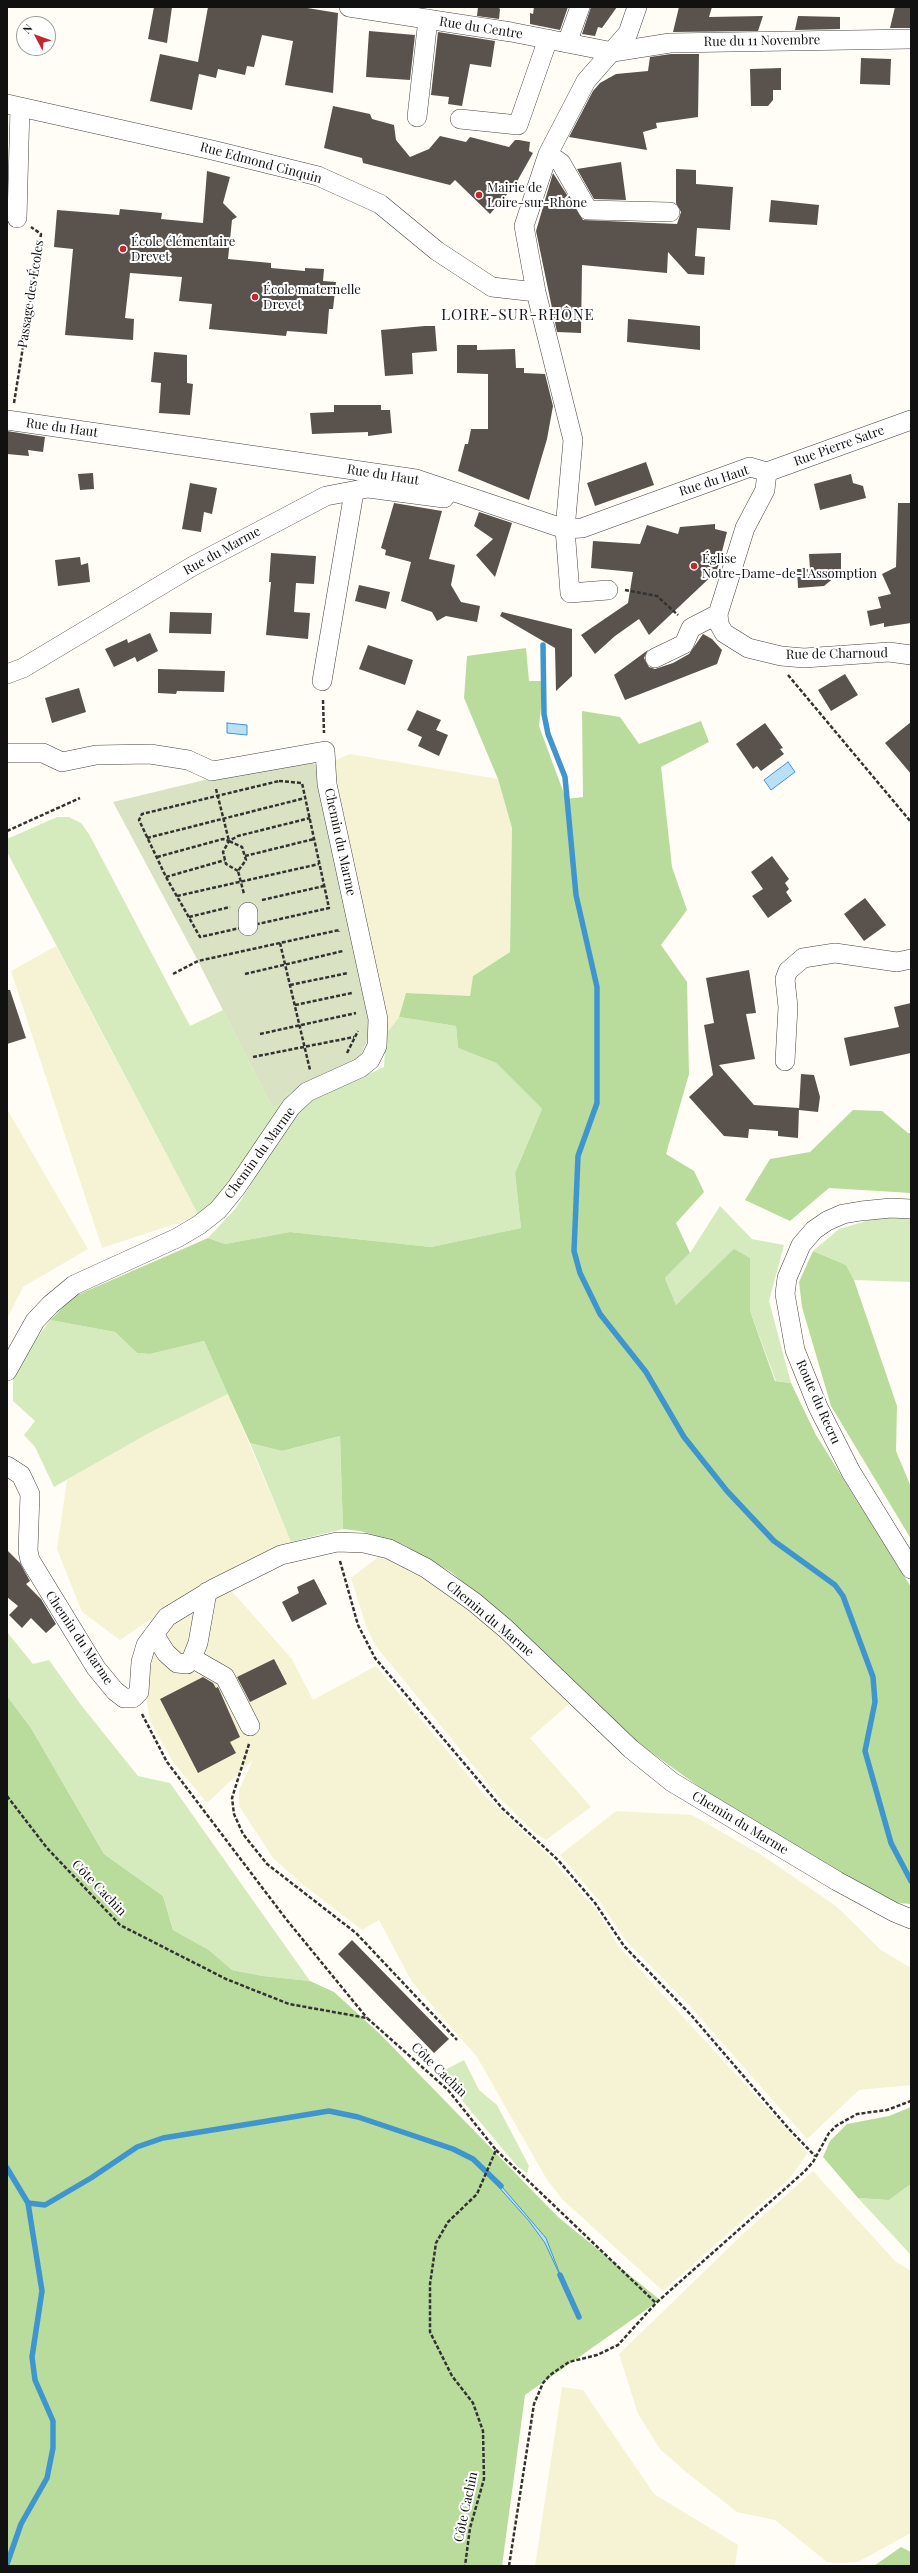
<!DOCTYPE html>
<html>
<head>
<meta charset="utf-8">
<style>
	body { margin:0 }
	#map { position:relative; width:918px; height:2573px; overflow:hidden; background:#fffdf5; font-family:"Playfair Display",serif }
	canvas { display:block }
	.frame { position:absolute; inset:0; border:8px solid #111; pointer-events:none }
	.north { position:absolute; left:16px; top:16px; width:40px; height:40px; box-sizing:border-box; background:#fff; border:1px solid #a0a0a0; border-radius:50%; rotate:311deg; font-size:11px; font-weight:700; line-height:16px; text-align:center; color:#111 }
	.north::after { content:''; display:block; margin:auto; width:14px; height:18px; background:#c4262e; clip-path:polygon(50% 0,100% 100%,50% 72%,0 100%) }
</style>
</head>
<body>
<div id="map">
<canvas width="918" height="2573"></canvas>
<div class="frame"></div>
<div class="north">N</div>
</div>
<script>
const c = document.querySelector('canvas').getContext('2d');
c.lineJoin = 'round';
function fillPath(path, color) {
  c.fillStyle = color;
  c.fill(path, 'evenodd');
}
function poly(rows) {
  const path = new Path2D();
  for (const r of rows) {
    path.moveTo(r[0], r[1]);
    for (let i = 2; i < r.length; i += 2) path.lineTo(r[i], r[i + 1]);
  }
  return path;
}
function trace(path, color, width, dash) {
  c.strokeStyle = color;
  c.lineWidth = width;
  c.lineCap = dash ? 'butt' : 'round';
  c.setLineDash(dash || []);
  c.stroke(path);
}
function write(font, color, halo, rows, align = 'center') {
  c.font = font + ' "Playfair Display",serif';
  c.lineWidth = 4;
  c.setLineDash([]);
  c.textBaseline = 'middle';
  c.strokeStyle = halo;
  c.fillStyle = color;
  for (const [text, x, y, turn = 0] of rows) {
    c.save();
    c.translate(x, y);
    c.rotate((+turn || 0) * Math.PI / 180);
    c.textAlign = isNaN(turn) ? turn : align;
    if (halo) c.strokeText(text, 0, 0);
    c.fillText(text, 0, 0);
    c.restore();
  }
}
fillPath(poly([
	[350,754,498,779,512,828,510,952,473,976,470,997,406,993,399,1017,386,1034,332,762],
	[56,946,199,1216,102,1248,11,971],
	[7,1109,88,1249,23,1287,7,1319],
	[228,1394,291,1542,243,1563,194,1590,120,1640,82,1612,57,1549,67,1480,151,1432],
	[382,1554,425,1573,464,1601,569,1704,530,1738,591,1807,546,1840,535,1833,499,1797,375,1645,366,1626,351,1578],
	[228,1587,292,1659,313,1700,376,1666,486,1797,548,1855,597,1911,619,1947,808,2153,789,2179,663,2291,562,2199,546,2178,477,2057,412,1982,379,1920,362,1930,301,1883,273,1858,239,1806,239,1790,253,1760,207,1803,173,1762,150,1721,146,1698,150,1653,176,1618],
	[616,1811,692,1815,760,1854,836,1906,881,1950,911,1968,911,2085,859,2090,807,2139,691,2007,626,1941,601,1903,560,1855],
	[813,2171,895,2261,911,2271,911,2533,858,2562,842,2563,827,2562,775,2520,737,2512,686,2472,660,2449,638,2414,619,2354,744,2233],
	[562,2387,583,2390,654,2494,738,2545,735,2566,535,2566]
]), '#f6f3d4');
fillPath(poly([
	[57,817,69,817,81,823,89,834,190,1026,223,1010,272,1107,285,1094,300,1088,230,1188,199,1216,7,852,7,839],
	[399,1017,456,1026,458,1048,496,1063,542,1109,515,1173,521,1228,431,1247,290,1232,225,1244,208,1238,236,1208,293,1117,309,1101,384,1067,386,1034],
	[720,1206,752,1239,784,1245,769,1301,791,1383,776,1381,750,1311,750,1258,734,1250,676,1305,665,1278,690,1253],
	[883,1216,911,1219,911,1282,854,1280,846,1265,813,1251,839,1229],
	[50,1320,115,1332,137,1353,150,1354,204,1341,228,1394,151,1432,54,1487,35,1447,24,1435,35,1421,13,1401,13,1376,19,1363],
	[340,1436,343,1529,291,1542,250,1443,282,1451],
	[7,1632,33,1664,49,1660,81,1705,138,1776,170,1783,310,1981,263,1976,232,1970,209,1950,173,1930,163,1896,104,1854,31,1728,7,1696],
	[464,2060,479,2090,497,2105,529,2166,527,2173,517,2166,439,2073],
	[911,2184,911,2255,858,2198,889,2200]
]), '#d5ebbd');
fillPath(poly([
	[526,648,529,681,544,681,539,726,566,799,583,797,582,711,620,717,639,744,701,721,709,742,661,767,672,867,687,910,661,945,687,982,689,1074,666,1154,694,1171,704,1192,676,1223,690,1253,665,1278,676,1305,734,1249,750,1258,750,1311,775,1381,791,1383,816,1435,911,1587,911,1904,890,1902,733,1811,638,1743,543,1651,451,1572,402,1544,360,1531,343,1529,340,1436,282,1451,250,1443,204,1341,150,1354,137,1353,115,1332,50,1320,75,1296,208,1238,225,1244,290,1232,431,1247,521,1228,515,1173,542,1109,496,1063,458,1048,456,1026,399,1017,406,993,470,996,473,976,510,952,512,828,498,779,464,698,467,656],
	[853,1110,882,1111,908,1133,911,1133,911,1193,829,1188,790,1221,745,1200,770,1159,810,1152],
	[813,1251,846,1265,854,1280,897,1406,896,1451,911,1487,911,1539,831,1406,802,1307,799,1282],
	[7,1696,31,1728,104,1854,163,1896,173,1930,209,1950,232,1970,263,1976,310,1981,334,1992,380,2034,558,2217,660,2300,525,2395,502,2566,7,2566],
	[911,2107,911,2184,889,2200,858,2198,823,2157,830,2141,847,2124,889,2116],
	[901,2547,911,2552,911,2566,874,2566]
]), '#b9dc9c');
fillPath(poly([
	[312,762,319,768,373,1025,357,1065,286,1094,288,1099,272,1107,198,961,113,802,271,764]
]), '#d9e3c4');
const water = poly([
	[227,723,247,725,247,735,227,733,227,723],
	[788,762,795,772,771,790,764,780,788,762],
	[497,2181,546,2238,563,2282,545,2243,529,2221,496,2184,497,2181]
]);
fillPath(water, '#b9e0f7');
trace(water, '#3f96cf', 1);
trace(poly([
	[543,645,544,714,548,734,565,777,576,895,597,987,597,1103,578,1156,574,1251,580,1273,600,1314,646,1372,684,1437,727,1491,774,1541,835,1585,843,1596,873,1677,875,1702,865,1751,891,1843,911,1881],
	[7,2168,28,2203,42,2291,32,2357,35,2380,53,2421,53,2448,47,2478,21,2524,7,2564],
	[28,2203,45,2205,91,2178,137,2147,163,2138,329,2111,358,2117,453,2149,473,2159,501,2186],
	[560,2275,579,2317]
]), '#3f96cf', 5.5);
fillPath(poly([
	[154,7,172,7,167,43,148,39],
	[208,7,301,7,338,13,333,93,285,85,293,41,262,35,254,67,247,66,245,75,218,69,216,78,199,74,192,110,150,101,160,54,198,62],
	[478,7,498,7,500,9,499,19,477,16],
	[534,7,568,7,560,30,530,24,530,13,533,14],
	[591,7,617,7,602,28,598,27,595,36,582,34],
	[679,7,712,7,709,17,763,16,758,31,673,32],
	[895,7,911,7,911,28,890,28],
	[798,16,840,17,840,29,795,30],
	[369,31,415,35,410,80,366,77],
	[438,32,495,41,491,67,470,64,462,106,448,104,449,97,431,95],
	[671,54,699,54,698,117,656,123,657,128,643,132,647,150,569,137,593,91,600,83,616,74,648,71,650,57],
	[861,58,891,59,890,85,860,84],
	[781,68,781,90,773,90,773,100,768,106,751,106,750,69],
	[333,106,370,114,372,119,394,125,396,140,410,157,429,149,440,136,466,142,470,137,509,147,515,140,519,140,530,142,529,151,533,153,515,185,490,214,455,180,450,185,438,182,363,163,362,158,324,148],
	[621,162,626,200,594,199,577,169],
	[676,169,696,170,696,184,733,187,730,230,697,228,695,256,705,257,704,275,688,274,668,252,667,273,582,265,581,333,557,332,536,231,553,173,583,220,677,224,681,212,676,203],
	[207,171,230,177,223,203,237,217,232,220,228,259,271,263,271,268,305,271,305,268,324,269,323,281,336,282,333,309,329,309,327,334,287,331,286,336,209,329,212,304,179,301,182,277,130,273,125,318,134,319,133,340,65,335,73,249,54,247,57,210,119,215,120,209,162,213,161,219,203,223],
	[771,200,819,205,817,225,769,222],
	[628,319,700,326,700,350,627,342],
	[425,326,435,326,437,351,412,353,413,374,385,376,381,330],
	[457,345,477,345,477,350,515,349,516,368,524,368,524,373,545,374,553,406,547,439,529,500,458,471,465,444,468,444,471,429,488,429,488,374,457,373],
	[154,352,187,355,187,383,193,384,190,415,159,413,161,383,151,382],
	[334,405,381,405,381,410,390,410,392,433,368,436,368,432,312,434,310,413,334,412],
	[7,431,45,437,43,452,28,450,29,456,7,454],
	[646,462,654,485,595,506,587,483],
	[93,473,94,489,80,490,78,474],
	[851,474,853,483,863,486,866,498,820,510,814,484],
	[190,483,217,488,212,514,204,512,201,532,182,529],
	[394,503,442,511,429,559,455,565,451,585,461,602,480,606,477,622,446,616,437,621,432,612,401,601,411,562,385,555,386,550,381,548],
	[898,503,911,503,911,623,884,627,884,623,870,626,867,611,881,608,878,597,891,594,882,574,896,567],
	[479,512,512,523,495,577,476,555,493,539,474,526],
	[715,524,715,529,727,532,717,571,649,635,639,619,615,636,595,654,581,635,628,603,633,572,591,568,593,541,640,544,647,525,678,534,680,527],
	[271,553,316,556,314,584,296,583,294,612,310,613,308,639,266,635,271,582,269,582],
	[841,553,841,572,824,586,798,588,797,569,810,569,809,554],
	[80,557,81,565,88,563,90,582,58,586,55,560],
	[359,585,390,592,386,609,355,601],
	[170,612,212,613,211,634,169,633],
	[502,612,572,629,572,676,556,691,555,648,500,616],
	[150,633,158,651,137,662,135,657,114,667,105,649,127,639,128,643],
	[703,634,712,639,722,650,717,664,625,700,614,675,648,650,644,658,649,667,655,669,673,663,689,654],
	[368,645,413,660,405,685,359,669],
	[158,669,225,671,224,692,177,691,176,694,158,693],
	[845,674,858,695,831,711,818,690],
	[79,688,86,712,52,723,45,698],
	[417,710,441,720,436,730,448,735,439,756,418,746,422,737,407,730],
	[911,722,911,774,885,743],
	[765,723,783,748,780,749,784,754,761,771,757,766,753,769,736,744],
	[772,856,789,879,785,883,789,889,786,892,792,901,768,918,752,896,763,889,751,872],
	[865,898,886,925,864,941,844,914],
	[749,970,756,1013,746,1014,755,1059,719,1065,754,1105,799,1108,798,1138,778,1136,778,1131,749,1129,748,1138,724,1136,689,1097,713,1075,704,1025,714,1023,706,978],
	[7,990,10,990,26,1038,7,1044],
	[911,1003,911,1053,850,1066,844,1038,899,1027,894,1007],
	[801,1074,814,1075,820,1097,818,1112,799,1110],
	[7,1550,20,1563,30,1581,26,1584,41,1599,56,1624,46,1633,31,1618,22,1628,9,1615,18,1606,7,1597],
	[314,1579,327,1604,292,1622,282,1602,299,1593,297,1587],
	[274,1659,287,1684,250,1702,237,1677],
	[203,1677,213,1683,216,1688,218,1687,240,1737,230,1742,236,1753,198,1773,160,1699],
	[352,1940,449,2039,434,2053,338,1954]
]), '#5a524d');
const minor = poly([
	[349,7,511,32,613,52,670,43,911,39],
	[567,43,580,7],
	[7,104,212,150,318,176,380,204,437,251,492,287,536,292],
	[417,117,428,19],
	[460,119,518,125,548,39],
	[548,154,561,163,588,210,670,212],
	[17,218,20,107],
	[7,420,416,479,565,529,582,528,750,467,767,472],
	[767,472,765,490,745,528,718,614,719,624,724,633,748,648,781,656,804,658,889,652,911,655],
	[767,472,911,420],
	[608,590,570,593,565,529,573,440,536,292,524,226,548,154,586,81,628,33,637,7],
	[655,658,684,644,691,628,718,614],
	[7,674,23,668,193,566,326,496,368,488,444,498,447,494],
	[322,681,354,492],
	[7,753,43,753,62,762,96,755,150,754,188,760,212,771,325,751,327,784,378,1019,377,1046,370,1060,360,1068,307,1092,291,1107,236,1188,218,1210,199,1225,177,1238,74,1285,50,1305,35,1321,7,1371],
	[248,912,248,926],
	[785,1061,788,1007,785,979,788,971,803,958,835,953,897,962,911,959],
	[911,1209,891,1208,861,1211,843,1214,827,1221,814,1230,801,1245,787,1278,785,1294,795,1350,818,1407,851,1472,911,1569],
	[7,1466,21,1475,30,1494,28,1551,30,1560,96,1668,115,1691,124,1698,133,1698,139,1692,141,1662,146,1645,167,1617,213,1589,281,1555,337,1542,364,1543,389,1549,426,1568,474,1602,506,1629,631,1749,672,1782,837,1881,894,1912,911,1919],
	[154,1634,166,1653,177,1663,187,1664,192,1658,198,1643,207,1592],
	[192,1658,225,1677,250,1726]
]);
trace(minor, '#444', 20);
trace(poly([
	[14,403,41,234,31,227],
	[625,590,657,596,678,615],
	[788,675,911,822],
	[323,700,324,733],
	[279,781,302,783,329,908,200,937,166,877,139,820,142,814,279,781],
	[216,789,229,841,242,847,246,860,238,871,244,894],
	[7,831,80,798],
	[147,838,305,798],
	[245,856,314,839],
	[157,857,223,839,229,841],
	[238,871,226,864,223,852,229,841,238,836,310,818],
	[166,877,225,860],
	[177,896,319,864],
	[262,900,324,886],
	[189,917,230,907],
	[280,943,310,1070],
	[173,974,198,961,339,930,339,932],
	[245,974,343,951],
	[290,985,348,973],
	[295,1005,352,993],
	[260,1034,356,1013],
	[347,1053,358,1031],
	[253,1057,354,1037],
	[340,1561,358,1625,375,1658,502,1808,558,1860,595,1903,624,1946,691,2015,789,2129,815,2156],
	[142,1714,167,1762,286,1919,367,2018],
	[249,1744,232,1798,234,1814,243,1834,267,1864,356,1933,457,2040],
	[7,1796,47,1848,120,1925,226,1979,289,2004,367,2018,448,2090,496,2150,477,2194,448,2222,436,2243,430,2284,430,2332,452,2376,473,2403,483,2431,484,2479,470,2528,465,2566],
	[496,2150,656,2303],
	[509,2566,534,2404,543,2383,550,2375,569,2362,597,2355,618,2345,656,2303,805,2171,813,2162,829,2133,836,2126,857,2114,887,2110,911,2101]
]), '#333', 2.5, [4, 2]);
trace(minor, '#fff', 19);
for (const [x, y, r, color] of [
	[479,195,4,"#c4262e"],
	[123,249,4,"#c4262e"],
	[255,297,4,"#c4262e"],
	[694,566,4,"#c4262e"]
]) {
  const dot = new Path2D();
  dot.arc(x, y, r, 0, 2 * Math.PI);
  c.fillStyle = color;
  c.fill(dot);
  trace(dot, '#fff', 1.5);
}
write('13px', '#111', '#fff', [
	["Rue du Centre",481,28,9],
	["Rue du 11 Novembre",762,41,-1],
	["Rue Edmond Cinquin",261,163,15],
	["Passage des Écoles",31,294,-81],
	["Rue du Haut",62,428,8],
	["Rue Pierre Satre",839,446,-20],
	["Rue du Haut",383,475,9],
	["Rue du Haut",714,481,-18],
	["Rue du Marme",222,551,-29],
	["Rue de Charnoud",837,654,-1],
	["Chemin du Marme",340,842,78],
	["Chemin du Marme",260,1153,-54],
	["Route du Recru",818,1402,66],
	["Chemin du Marme",490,1619,40],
	["Chemin du Marme",79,1638,56],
	["Chemin du Marme",740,1823,31],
	["Côte Cachin",99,1888,46],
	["Côte Cachin",439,2070,44],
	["Côte Cachin",466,2507,-78]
]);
write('13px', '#111', '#fff', [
	["Mairie de",487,188],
	["Loire-sur-Rhône",487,203],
	["École élémentaire",131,242],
	["Drevet",131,257],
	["École maternelle",263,290],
	["Drevet",263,305],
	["Église",702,559],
	["Notre-Dame-de-l'Assomption",702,574]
], 'left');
c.letterSpacing = '1px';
write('15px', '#111', '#fff', [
	["LOIRE-SUR-RHÔNE",518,315]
]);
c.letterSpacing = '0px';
</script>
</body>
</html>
